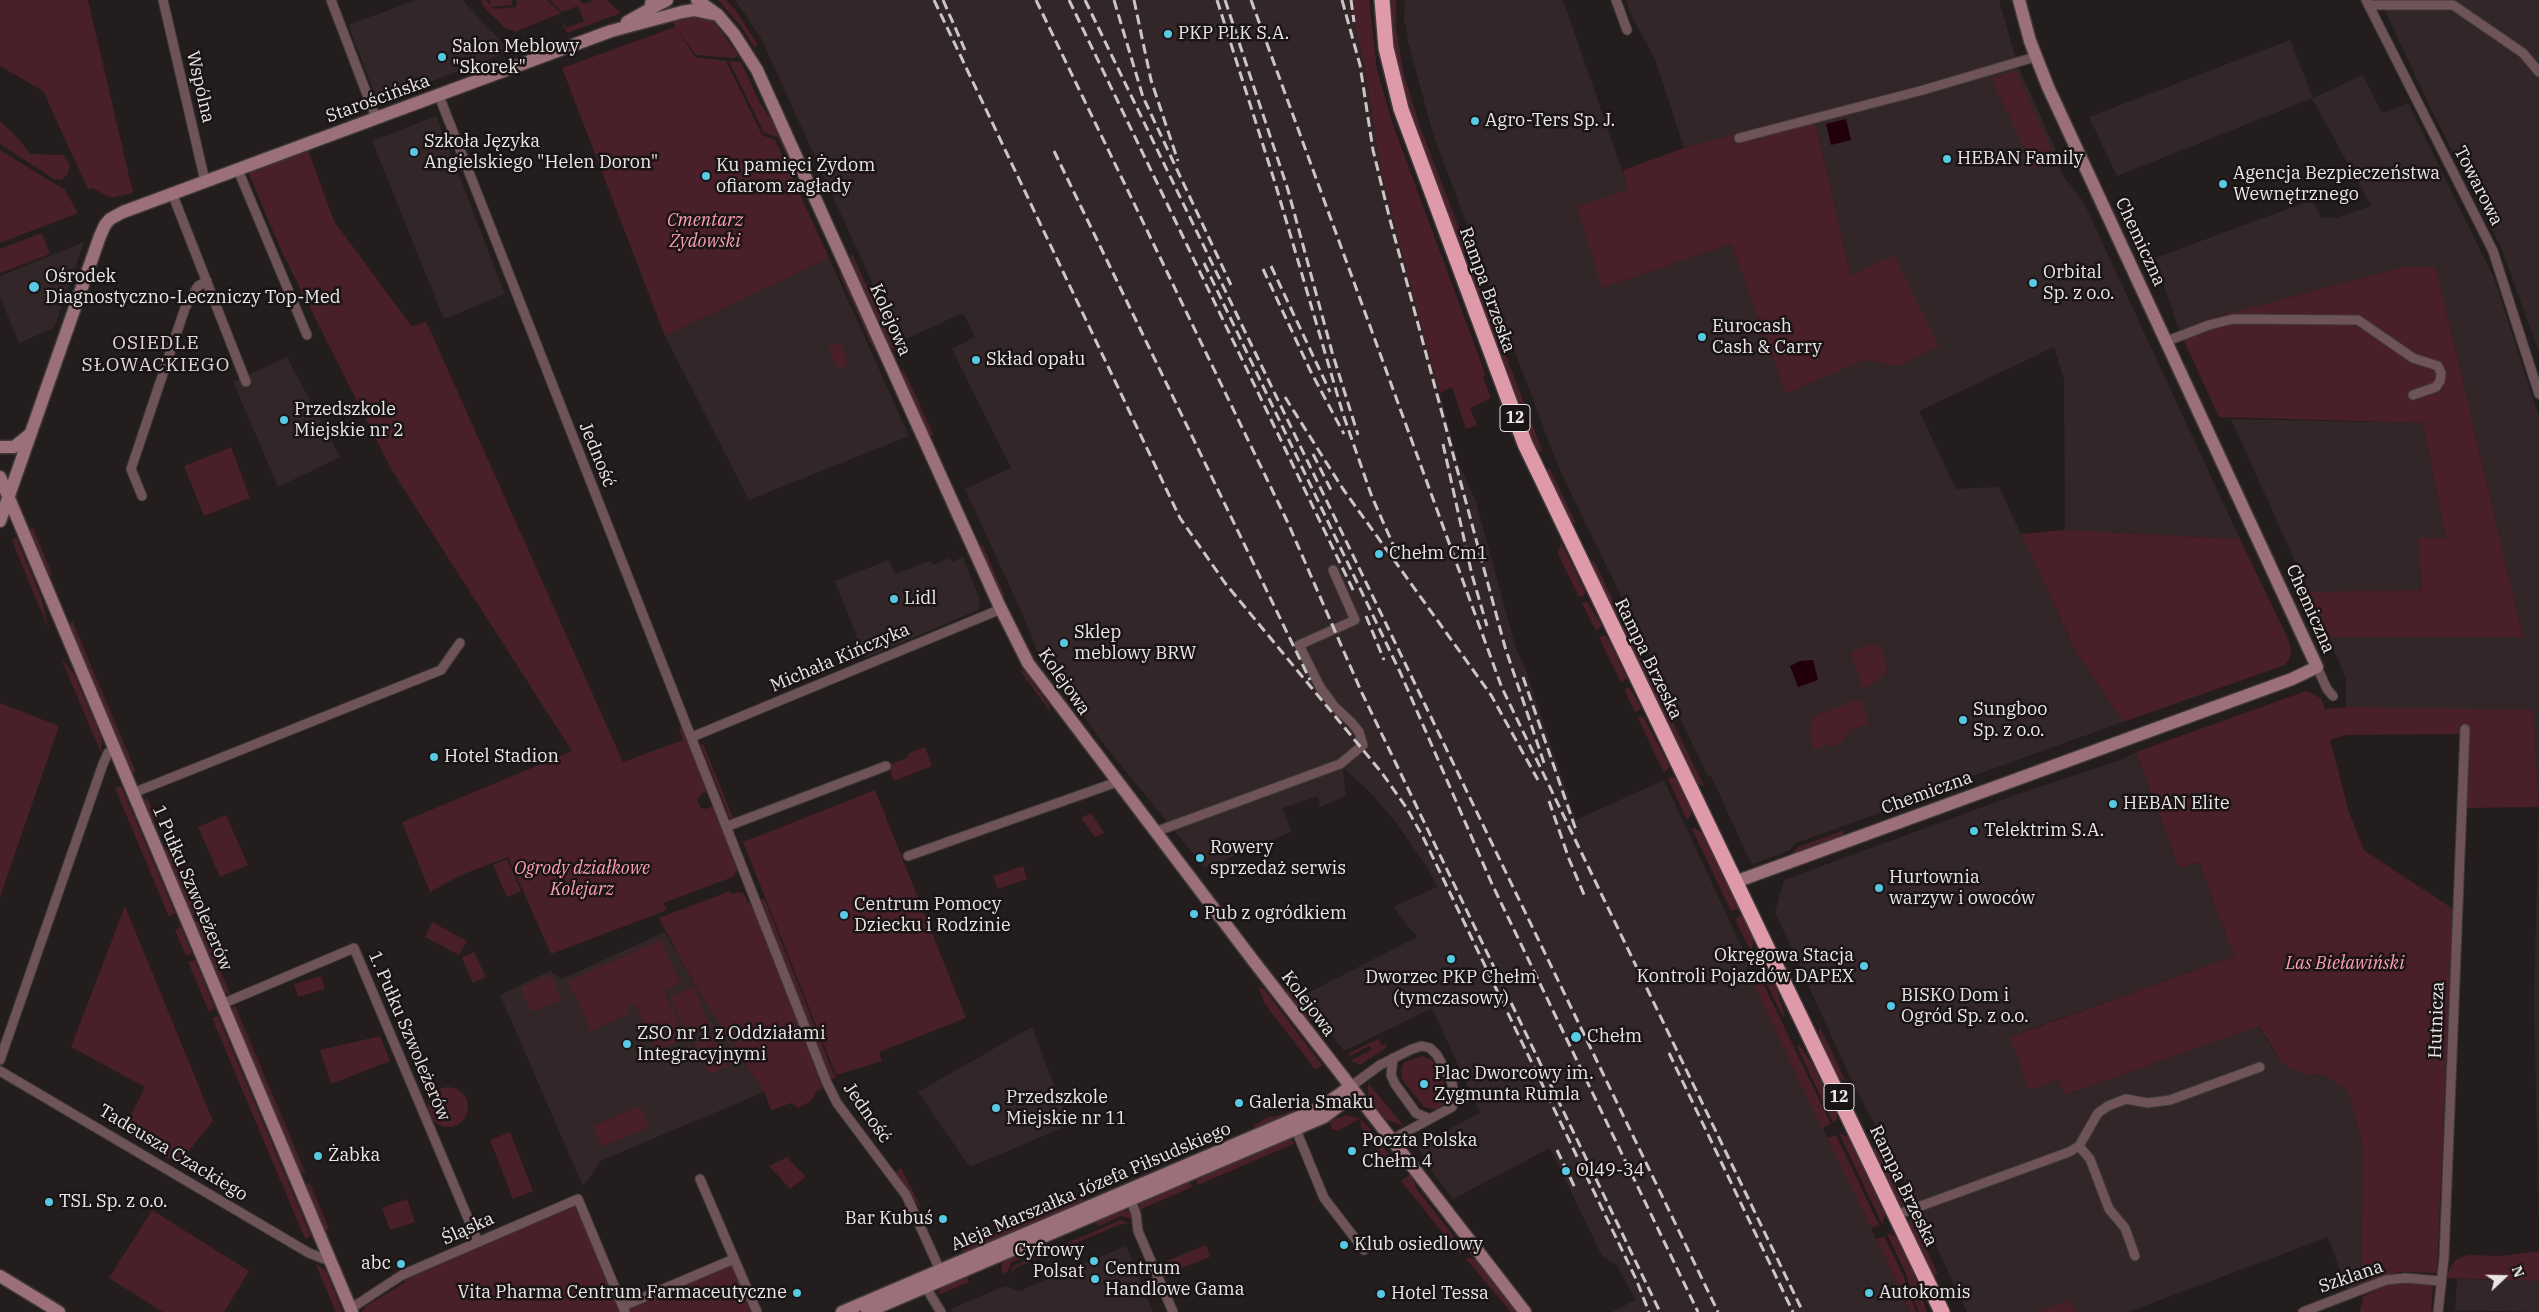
<!DOCTYPE html>
<html>
<head>
<meta charset="utf-8">
<style>
	body { margin:0 }
	#map { position:relative; width:2539px; height:1312px; overflow:hidden; background:#231d1e; font-family:"IBM Plex Serif",serif }
	canvas { display:block }
	.north { position:absolute; left:2479px; top:1252px; width:50px; height:50px; -webkit-text-stroke:4px #1a1415; paint-order:stroke; rotate:69deg; font-size:14px; font-weight:700; line-height:20px; text-align:center; color:#ebe6e7 }
	.north::after { content:''; display:block; margin:auto; width:18px; height:22px; background:#ebe6e7; clip-path:polygon(50% 0,100% 100%,50% 72%,0 100%) }
</style>
</head>
<body>
<div id="map">
<canvas width="2539" height="1312"></canvas>
<div class="north">N</div>
</div>
<script>
const c = document.querySelector('canvas').getContext('2d');
c.lineJoin = 'round';
function fillPath(path, color) {
  c.fillStyle = color;
  c.fill(path, 'evenodd');
}
function poly(rows) {
  const path = new Path2D();
  for (const r of rows) {
    if (r.length === 3) {
      path.moveTo(r[0] + r[2], r[1]);
      path.arc(r[0], r[1], r[2], 0, 2 * Math.PI);
      continue;
    }
    path.moveTo(r[0], r[1]);
    for (let i = 2; i < r.length; i += 2) path.lineTo(r[i], r[i + 1]);
  }
  return path;
}
function trace(path, color, width, dash) {
  c.strokeStyle = color;
  c.lineWidth = width;
  c.lineCap = dash ? 'butt' : 'round';
  c.setLineDash(dash || []);
  c.stroke(path);
}
function write(font, color, halo, rows, align = 'center') {
  c.font = font + ' "IBM Plex Serif",serif';
  c.lineWidth = 5;
  c.setLineDash([]);
  c.textBaseline = 'middle';
  c.strokeStyle = halo;
  c.fillStyle = color;
  for (const [text, x, y, turn = 0] of rows) {
    c.save();
    c.translate(x, y);
    c.rotate((+turn || 0) * Math.PI / 180);
    c.textAlign = isNaN(turn) ? turn : align;
    if (halo) c.strokeText(text, 0, 0);
    c.fillText(text, 0, 0);
    c.restore();
  }
}
fillPath(poly([
	[416,0,462,0,510,51,378,102,348,25],
	[735,0,1349,0,1363,59,1381,170,1458,462,1475,499,1517,652,1524,665,1576,820,1664,780,1750,965,1746,968,1911,1312,1612,1312,1635,1300,1617,1265,1602,1256,1550,1148,1453,1199,1430,1169,1417,1145,1480,1113,1432,1008,1344,1051,1302,996,1417,937,1393,907,1437,887,1430,872,1395,821,1369,791,1343,768,1346,796,1320,807,1318,796,1283,808,1291,832,1205,868,1106,747,1039,656,1022,613,965,489,1011,468,952,349,975,337,963,313,899,342,760,36],
	[1405,0,1563,0,1629,190,1602,288,1731,244,1786,392,1864,360,1899,366,1851,276,1815,121,2018,66,2054,146,2062,174,2083,201,2240,539,2065,530,2064,380,2054,347,1919,411,1956,489,1999,487,2076,652,2123,722,1928,792,1916,800,1796,843,1788,851,1753,864,1751,863,1711,776,1708,776,1558,466,1434,137,1408,42,1406,24,1404,23],
	[1817,716,1868,724,1850,730,1843,740,1824,743,1820,746,1809,727],
	[1626,0,1999,0,2016,59,1684,148,1655,59,1631,15],
	[2380,0,2539,0,2539,352,2501,247,2431,109],
	[2290,40,2313,98,2363,75,2382,113,2408,103,2494,278,2539,417,2539,1223,2534,1000,2539,807,2533,711,2346,707,2346,678,2328,637,2523,637,2436,267,2404,267,2207,319,2179,330,2155,258,2312,200,2321,218,2336,218,2371,206,2312,98,2117,176,2089,117],
	[436,116,505,294,444,319,372,141],
	[84,242,54,328,19,343,0,297,0,276],
	[829,258,909,436,749,500,665,336],
	[287,357,340,457,278,487,233,382],
	[2231,419,2423,423,2446,539,2418,539,2422,590,2309,592],
	[963,557,980,600,978,610,865,658,835,581,889,560,895,574,930,561,933,565,950,558,952,562],
	[2136,752,2179,868,2199,862,2234,956,2022,1032,2030,1091,2059,1079,2066,1095,2258,1026,2276,1054,2306,1075,2324,1074,2348,1090,2363,1148,2361,1284,2347,1290,2328,1237,2128,1312,2077,1312,2068,1301,2038,1312,1967,1312,1921,1214,1850,1077,1775,912,1784,880,2018,794,2126,758],
	[665,932,697,989,764,1092,602,1160,583,1186,500,995,550,971,562,979],
	[1032,1027,1069,1125,970,1167,918,1092],
	[1126,1246,1153,1312,952,1312,951,1309,1005,1286,1019,1291],
	[2457,1279,2539,1281,2539,1312,2455,1310]
]), '#332628');
fillPath(poly([
	[0,0,88,0,133,193,111,198,92,188,88,189,43,91,0,66],
	[481,0,486,0,490,6,490,0,512,0,512,5,491,7,493,9,516,7,517,0,547,0,561,13,515,32,504,27,483,6],
	[550,0,579,0,583,4,591,2,591,0,607,0,621,13,567,33,563,26,565,23,566,28,584,21,578,6,562,12],
	[718,0,726,0,735,9,758,45,754,47,740,25],
	[1349,0,1369,0,1377,70,1392,122,1486,376,1483,377,1491,398,1470,408,1477,425,1466,429,1452,387,1440,393,1415,302,1381,170,1363,59],
	[1388,0,1396,0,1396,27,1404,75,1420,126,1470,257,1463,252,1414,128,1396,76],
	[691,13,715,23,738,55,734,58,696,55,678,31,695,57,726,61,762,135,775,140,829,258,665,336,562,68,675,27,672,19],
	[729,61,741,62,760,103,779,131,798,171,794,173,778,137,764,133],
	[2016,71,2056,160,2033,169,2024,165,2031,162,1991,78],
	[1813,113,1851,276,1894,255,1939,346,1898,366,1864,360,1786,393,1731,244,1602,288,1577,207,1628,190,1623,170,1684,148],
	[0,121,19,139,30,154,63,155,70,165,67,175,61,180,54,179,0,144],
	[306,145,334,221,412,327,426,321,623,762,683,740,679,728,682,727,708,793,704,792,697,800,700,807,705,809,713,806,738,869,733,877,663,903,667,910,551,954,508,857,461,875,430,892,402,822,572,751,391,469,281,250,246,167],
	[0,150,65,190,78,213,0,243],
	[42,233,50,254,0,273,0,249],
	[852,253,896,352,889,346,850,260],
	[2404,267,2436,267,2523,637,2328,637,2309,592,2422,590,2418,539,2446,538,2423,423,2219,417,2179,330,2207,319],
	[1474,270,1501,341,1496,343,1471,277],
	[839,273,843,276,876,347,875,352],
	[837,343,842,346,847,360,845,366,842,368,836,367,829,352,831,344],
	[1503,348,1543,453,1535,447,1499,349],
	[903,368,934,436,928,434,902,376],
	[231,447,250,498,204,516,184,466],
	[1549,467,1576,523,1569,521,1547,474],
	[33,528,53,576,48,573,29,529],
	[2065,530,2240,539,2289,641,2291,651,2289,660,2285,665,2123,722,2076,652,2021,534],
	[16,537,41,597,49,630,12,541],
	[1561,542,1585,592,1584,596,1579,597,1558,554],
	[983,545,1005,597,1001,595,985,561,980,546],
	[1593,558,1621,617,1613,612,1592,567],
	[1587,601,1602,626,1596,631,1582,603],
	[72,620,136,772,132,774,70,626],
	[1626,625,1704,786,1698,784,1694,779,1623,632],
	[1604,635,1607,637,1627,678,1621,683,1599,637],
	[1870,645,1877,645,1882,650,1887,667,1885,674,1863,690,1851,652],
	[61,658,74,674,102,739,101,753],
	[1019,669,1025,672,1049,705,1051,713],
	[1629,687,1641,707,1640,710,1635,712,1624,689],
	[2306,691,2321,698,2325,709,2346,707,2533,710,2539,807,2466,808,2469,734,2346,735,2330,740,2349,812,2364,850,2453,909,2437,1273,2398,1272,2361,1284,2363,1148,2348,1091,2324,1074,2306,1075,2283,1064,2259,1026,2065,1095,2059,1079,2030,1091,2010,1037,2234,956,2199,862,2179,868,2136,752],
	[1860,699,1869,724,1850,730,1840,744,1832,747,1824,743,1820,749,1813,749,1809,727,1813,719,1819,714],
	[0,703,59,726,0,897],
	[1643,716,1670,767,1664,773,1638,718],
	[702,741,733,818,730,819,701,746],
	[925,747,932,766,894,781,888,765,907,758,909,753],
	[1672,777,1676,779,1691,809,1691,815,1687,820,1668,779],
	[121,786,175,913,169,917,115,788],
	[875,790,966,1018,879,1052,882,1061,836,1075,743,842],
	[147,797,196,914,192,916,165,852,167,846,156,820,150,818,146,808,145,801],
	[1091,813,1104,833,1095,837,1081,818],
	[226,815,248,865,220,877,198,827],
	[1695,828,1703,834,1739,909,1731,911,1692,829],
	[1845,830,1842,836,1792,854,1798,847],
	[507,859,521,891,507,897,493,865],
	[1023,866,1027,879,998,889,993,876],
	[730,891,732,894,737,892,743,893,748,903,751,902,823,1088,817,1091,811,1101,798,1108,791,1103,771,1110,764,1092,697,989,659,918],
	[764,898,832,1070,836,1077,830,1080,761,900],
	[125,906,213,1121,178,1164,123,1131,145,1087,71,1047],
	[1742,914,1754,940,1751,952,1735,919],
	[199,920,231,996,223,991,194,922],
	[432,922,467,941,459,955,425,937],
	[181,927,192,953,186,956,175,930],
	[661,940,680,984,664,991,685,1039,656,1051,635,1004,626,1008,629,1014,591,1031,568,981],
	[474,952,486,977,473,983,462,958],
	[195,960,215,1008,209,1012,188,962],
	[551,975,561,1000,531,1012,521,987],
	[321,976,325,989,298,997,294,984],
	[1768,977,1774,982,1785,1016,1783,1017,1764,978],
	[1761,979,1831,1124,1822,1128,1754,986],
	[693,987,711,1027,688,1037,670,997],
	[1258,987,1264,989,1322,1065,1317,1069,1314,1068,1265,1004],
	[1288,987,1313,1019,1313,1020,1305,1017,1287,994],
	[234,1003,306,1174,299,1170,232,1011],
	[218,1016,311,1236,305,1239,212,1018],
	[1820,1027,1846,1082,1838,1077,1818,1036],
	[715,1034,729,1066,709,1074,695,1043],
	[380,1036,390,1061,331,1084,320,1050],
	[1378,1039,1381,1045,1385,1044,1387,1047,1360,1065,1350,1061,1371,1050,1369,1046,1348,1057,1349,1053],
	[1799,1045,1812,1063,1837,1113,1837,1119,1833,1123,1797,1046],
	[1422,1056,1432,1060,1443,1073,1441,1076,1448,1095,1445,1103,1437,1110,1424,1107,1401,1078,1402,1067,1405,1062],
	[1368,1083,1404,1126,1384,1119,1368,1097],
	[448,1107,20],
	[1307,1101,1310,1108,1260,1129,1252,1126,1268,1117,1283,1115],
	[640,1106,649,1127,601,1147,593,1126],
	[1346,1115,1358,1118,1367,1125,1388,1153,1389,1161,1386,1163,1375,1147,1360,1126,1362,1124,1359,1119,1338,1131,1332,1129,1329,1121],
	[510,1132,533,1191,513,1199,490,1140],
	[1839,1133,1849,1137,1885,1215,1882,1224],
	[1836,1135,1879,1225,1871,1228,1827,1138],
	[1289,1138,1295,1143,1198,1185,1195,1178],
	[1877,1145,1907,1207,1900,1206,1899,1203,1873,1149],
	[787,1157,806,1177,790,1189,769,1166],
	[901,1168,921,1207,920,1208,895,1173],
	[1411,1173,1416,1188,1455,1238,1464,1242,1465,1246,1460,1254,1401,1181],
	[1189,1180,1192,1187,1143,1208,1140,1212,1140,1202],
	[309,1181,329,1229,325,1231,306,1188],
	[1084,1196,1084,1203,964,1254,961,1248],
	[407,1199,415,1222,390,1230,382,1208],
	[578,1199,623,1306,734,1259,757,1312,361,1312,366,1306,405,1282,402,1275],
	[1124,1209,1129,1211,1133,1219,1121,1216,1099,1226,1094,1222],
	[152,1210,249,1271,224,1312,163,1312,109,1278],
	[1911,1217,1938,1274,1935,1275,1933,1274,1908,1224],
	[1121,1220,1130,1224,1121,1224,1015,1268,1010,1276,1013,1266],
	[1890,1233,1898,1239,1912,1269,1927,1312,1919,1312,1915,1304,1906,1274,1887,1234],
	[1884,1236,1903,1275,1916,1312,1911,1312,1876,1239],
	[1206,1245,1210,1257,1171,1272,1167,1261],
	[1047,1246,1011,1263,1007,1272,1004,1274,1001,1270,1003,1259,1019,1252],
	[2539,1251,2539,1281,2447,1278,2450,1267,2457,1259,2468,1255,2502,1256],
	[1470,1258,1477,1260,1517,1312,1511,1312,1466,1259],
	[315,1263,326,1271,343,1312,336,1312],
	[966,1275,969,1282,938,1295,943,1285],
	[2392,1283,2417,1283,2433,1286,2431,1312,2360,1312,2363,1296],
	[2068,1301,2077,1312,2038,1312]
]), '#491f29');
fillPath(poly([
	[1846,119,1851,140,1831,145,1826,124],
	[1813,660,1818,680,1798,687,1790,666,1800,661]
]), '#220009');
const street = poly([
	[163,0,205,181],
	[331,0,376,118],
	[1616,0,1627,30],
	[2366,0,2493,251,2539,394],
	[2369,5,2453,5,2523,53,2539,72],
	[439,96,827,1083,837,1103,906,1195,940,1270],
	[1739,138,1923,90,2035,57],
	[238,170,307,335],
	[172,193,246,382],
	[2167,341,2209,325,2233,319,2358,320,2413,358,2438,366,2441,373,2440,381,2436,387,2413,395],
	[142,496,131,469,185,308,198,286,207,281],
	[2317,667,2327,689,2333,696],
	[692,737,1001,609],
	[133,793,441,670,460,643],
	[728,826,886,766],
	[1155,832,1340,764,1363,745,1359,732,1352,723,1334,706,1320,687,1299,645,1355,620,1333,570],
	[908,856,1117,782],
	[222,1004,354,948,478,1242],
	[1393,1058,1391,1075,1395,1084,1416,1113,1430,1119],
	[0,1060,103,764,108,753,115,749],
	[0,1071,309,1253,330,1261],
	[1350,1087,1380,1065,1412,1049,1422,1046,1430,1048,1437,1055,1452,1083,1455,1101,1452,1107,1391,1140],
	[1294,1125,1324,1198,1364,1250],
	[2079,1146,2090,1159,2109,1209,2125,1228,2135,1256],
	[700,1179,757,1312],
	[1129,1195,1136,1214,1138,1231,1173,1312],
	[1896,1215,2069,1152,2079,1146,2098,1113,2108,1106,2126,1099,2148,1103,2170,1100,2260,1067],
	[923,1283,941,1312],
	[623,1306,734,1259],
	[350,1309,402,1275,578,1199,625,1312],
	[2303,1312,2386,1280,2405,1278,2441,1281],
	[2438,1312,2444,1258,2465,729]
]);
const secondary = poly([
	[697,0,718,15,734,34,757,70,999,605,1028,663,1252,959,1525,1312],
	[650,9,667,0],
	[627,22,650,9,652,0],
	[0,447,14,447,29,435],
	[0,477,352,1312],
	[0,521,100,236,105,225,110,219,123,212,611,31,682,12,694,10,713,14],
	[1735,882,2292,679,2317,667,2048,87,2030,41,2019,0],
	[0,1276,59,1312],
	[842,1312,1320,1108,1350,1087],
	[867,1312,1324,1117,1355,1094]
]);
const highway = poly([
	[1382,0,1386,48,1401,109,1525,444,1942,1312]
]);
trace(street, '#3f393a', 11);
trace(secondary, '#3f393a', 15);
trace(highway, '#3f393a', 18);
trace(street, '#6e5358', 9);
trace(secondary, '#9c7078', 12);
trace(highway, '#de9aa8', 15);
trace(poly([
	[934,0,1180,518,1225,583,1382,773,1406,807,1423,837,1636,1279,1649,1312],
	[943,0,965,50],
	[1036,0,1288,523,1361,691,1660,1312],
	[1069,0,1354,592],
	[1085,0,1718,1312],
	[1114,0,1143,97,1231,285],
	[1134,0,1151,80,1178,161],
	[1217,0,1276,186,1343,414,1372,497,1399,558],
	[1225,0,1288,190,1332,352,1358,435],
	[1251,0,1502,688,1803,1312],
	[1342,0,1360,65,1373,150,1390,220,1505,647,1544,763],
	[1351,0,1354,22],
	[1054,151,1310,680],
	[1204,263,1400,672,1492,884,1698,1312],
	[1271,266,1330,392],
	[1263,269,1310,370,1344,434],
	[1285,397,1343,489,1491,695,1538,780],
	[1443,444,1472,575,1487,626],
	[1313,454,1333,494],
	[1366,616,1384,660],
	[1523,677,1576,830],
	[1549,801,1569,859,1585,897],
	[1669,1053,1793,1312],
	[1557,1150,1576,1190]
]), '#cac5c6', 3, [10, 5]);
for (const [x, y, r, color] of [
	[1168,34,5,"#58c9e3"],
	[442,57,5,"#58c9e3"],
	[1475,121,5,"#58c9e3"],
	[414,152,5,"#58c9e3"],
	[1947,159,5,"#58c9e3"],
	[706,176,5,"#58c9e3"],
	[2223,184,5,"#58c9e3"],
	[2033,283,5,"#58c9e3"],
	[34,287,6,"#58c9e3"],
	[1702,337,5,"#58c9e3"],
	[976,360,5,"#58c9e3"],
	[284,420,5,"#58c9e3"],
	[1379,554,5,"#58c9e3"],
	[894,599,5,"#58c9e3"],
	[1064,643,5,"#58c9e3"],
	[1963,720,5,"#58c9e3"],
	[434,757,5,"#58c9e3"],
	[2113,804,5,"#58c9e3"],
	[1974,831,5,"#58c9e3"],
	[1200,858,5,"#58c9e3"],
	[1879,888,5,"#58c9e3"],
	[1194,914,5,"#58c9e3"],
	[844,915,5,"#58c9e3"],
	[1451,959,5,"#58c9e3"],
	[1864,966,5,"#58c9e3"],
	[1891,1006,5,"#58c9e3"],
	[1576,1037,6,"#58c9e3"],
	[627,1044,5,"#58c9e3"],
	[1424,1084,5,"#58c9e3"],
	[1239,1103,5,"#58c9e3"],
	[996,1108,5,"#58c9e3"],
	[1352,1151,5,"#58c9e3"],
	[318,1156,5,"#58c9e3"],
	[1566,1171,5,"#58c9e3"],
	[49,1202,5,"#58c9e3"],
	[943,1219,5,"#58c9e3"],
	[1344,1245,5,"#58c9e3"],
	[1094,1261,5,"#58c9e3"],
	[401,1264,5,"#58c9e3"],
	[1095,1279,5,"#58c9e3"],
	[797,1293,5,"#58c9e3"],
	[1869,1293,5,"#58c9e3"],
	[1381,1294,5,"#58c9e3"]
]) {
  const dot = new Path2D();
  dot.arc(x, y, r, 0, 2 * Math.PI);
  c.fillStyle = color;
  c.fill(dot);
  trace(dot, '#1a1415', 2);
}
for (const [x, y, w] of [
	[1515,418,30],
	[1839,1097,30]
]) {
  const box = new Path2D();
  box.roundRect(x - w / 2, y - 13.5, w, 27, 4);
  c.fillStyle = '#1a1415';
  c.fill(box);
  trace(box, '#ebe6e7', 1);
}
write('bold 16px', '#ebe6e7', null, [
	["12",1515,418],
	["12",1839,1097]
]);
write('18px', '#ebe6e7', '#1a1415', [
	["PKP PLK S.A.",1178,34],
	["Salon Meblowy",452,47],
	["\"Skorek\"",452,68],
	["Agro-Ters Sp. J.",1485,121],
	["Szkoła Języka",424,142],
	["Angielskiego \"Helen Doron\"",424,163],
	["HEBAN Family",1957,159],
	["Ku pamięci Żydom",716,166],
	["ofiarom zagłady",716,187],
	["Agencja Bezpieczeństwa",2233,174],
	["Wewnętrznego",2233,195],
	["Orbital",2043,273],
	["Sp. z o.o.",2043,294],
	["Ośrodek",45,277],
	["Diagnostyczno-Leczniczy Top-Med",45,298],
	["Eurocash",1712,327],
	["Cash & Carry",1712,348],
	["Skład opału",986,360],
	["Przedszkole",294,410],
	["Miejskie nr 2",294,431],
	["Chełm Cm1",1389,554],
	["Lidl",904,599],
	["Sklep",1074,633],
	["meblowy BRW",1074,654],
	["Sungboo",1973,710],
	["Sp. z o.o.",1973,731],
	["Hotel Stadion",444,757],
	["HEBAN Elite",2123,804],
	["Telektrim S.A.",1984,831],
	["Rowery",1210,848],
	["sprzedaż serwis",1210,869],
	["Hurtownia",1889,878],
	["warzyw i owoców",1889,899],
	["Centrum Pomocy",854,905],
	["Dziecku i Rodzinie",854,926],
	["Pub z ogródkiem",1204,914],
	["Okręgowa Stacja",1854,956,"right"],
	["Kontroli Pojazdów DAPEX",1854,977,"right"],
	["Dworzec PKP Chełm",1451,978,"center"],
	["(tymczasowy)",1451,999,"center"],
	["BISKO Dom i",1901,996],
	["Ogród Sp. z o.o.",1901,1017],
	["ZSO nr 1 z Oddziałami",637,1034],
	["Integracyjnymi",637,1055],
	["Chełm",1587,1037],
	["Plac Dworcowy im.",1434,1074],
	["Zygmunta Rumla",1434,1095],
	["Przedszkole",1006,1098],
	["Miejskie nr 11",1006,1119],
	["Galeria Smaku",1249,1103],
	["Poczta Polska",1362,1141],
	["Chełm 4",1362,1162],
	["Żabka",328,1156],
	["Ol49-34",1576,1171],
	["TSL Sp. z o.o.",59,1202],
	["Bar Kubuś",933,1219,"right"],
	["Klub osiedlowy",1354,1245],
	["Cyfrowy",1084,1251,"right"],
	["Polsat",1084,1272,"right"],
	["abc",391,1264,"right"],
	["Centrum",1105,1269],
	["Handlowe Gama",1105,1290],
	["Vita Pharma Centrum Farmaceutyczne",787,1293,"right"],
	["Autokomis",1879,1293],
	["Hotel Tessa",1391,1294]
], 'left');
write('18px', '#ebe6e7', '#1a1415', [
	["Wspólna",200,87,77],
	["Starościńska",378,99,-20],
	["Towarowa",2478,186,63],
	["Chemiczna",2140,242,65],
	["Rampa Brzeska",1487,290,70],
	["Kolejowa",890,320,66],
	["Jedność",597,455,68],
	["Chemiczna",2310,609,66],
	["Michała Kińczyka",840,658,-23],
	["Rampa Brzeska",1648,659,64],
	["Kolejowa",1064,682,55],
	["Chemiczna",1927,793,-20],
	["1 Pułku Szwoleżerów",192,888,67],
	["Kolejowa",1308,1004,53],
	["Hutnicza",2437,1020,-88],
	["1. Pułku Szwoleżerów",409,1036,67],
	["Jedność",867,1113,55],
	["Tadeusza Czackiego",173,1153,31],
	["Rampa Brzeska",1903,1186,64],
	["Aleja Marszałka Józefa Piłsudskiego",1091,1187,-23],
	["Śląska",468,1229,-24],
	["Szklana",2351,1277,-19]
]);
write('italic 18px', '#fd9fb3', '#1a1415', [
	["Cmentarz",705,221],
	["Żydowski",705,242],
	["Ogrody działkowe",582,869],
	["Kolejarz",582,890],
	["Las Bieławiński",2345,964]
]);
c.letterSpacing = '1px';
write('19px', '#dfd6d8', '#1a1415', [
	["OSIEDLE",156,344],
	["SŁOWACKIEGO",156,366]
]);
c.letterSpacing = '0px';
</script>
</body>
</html>
